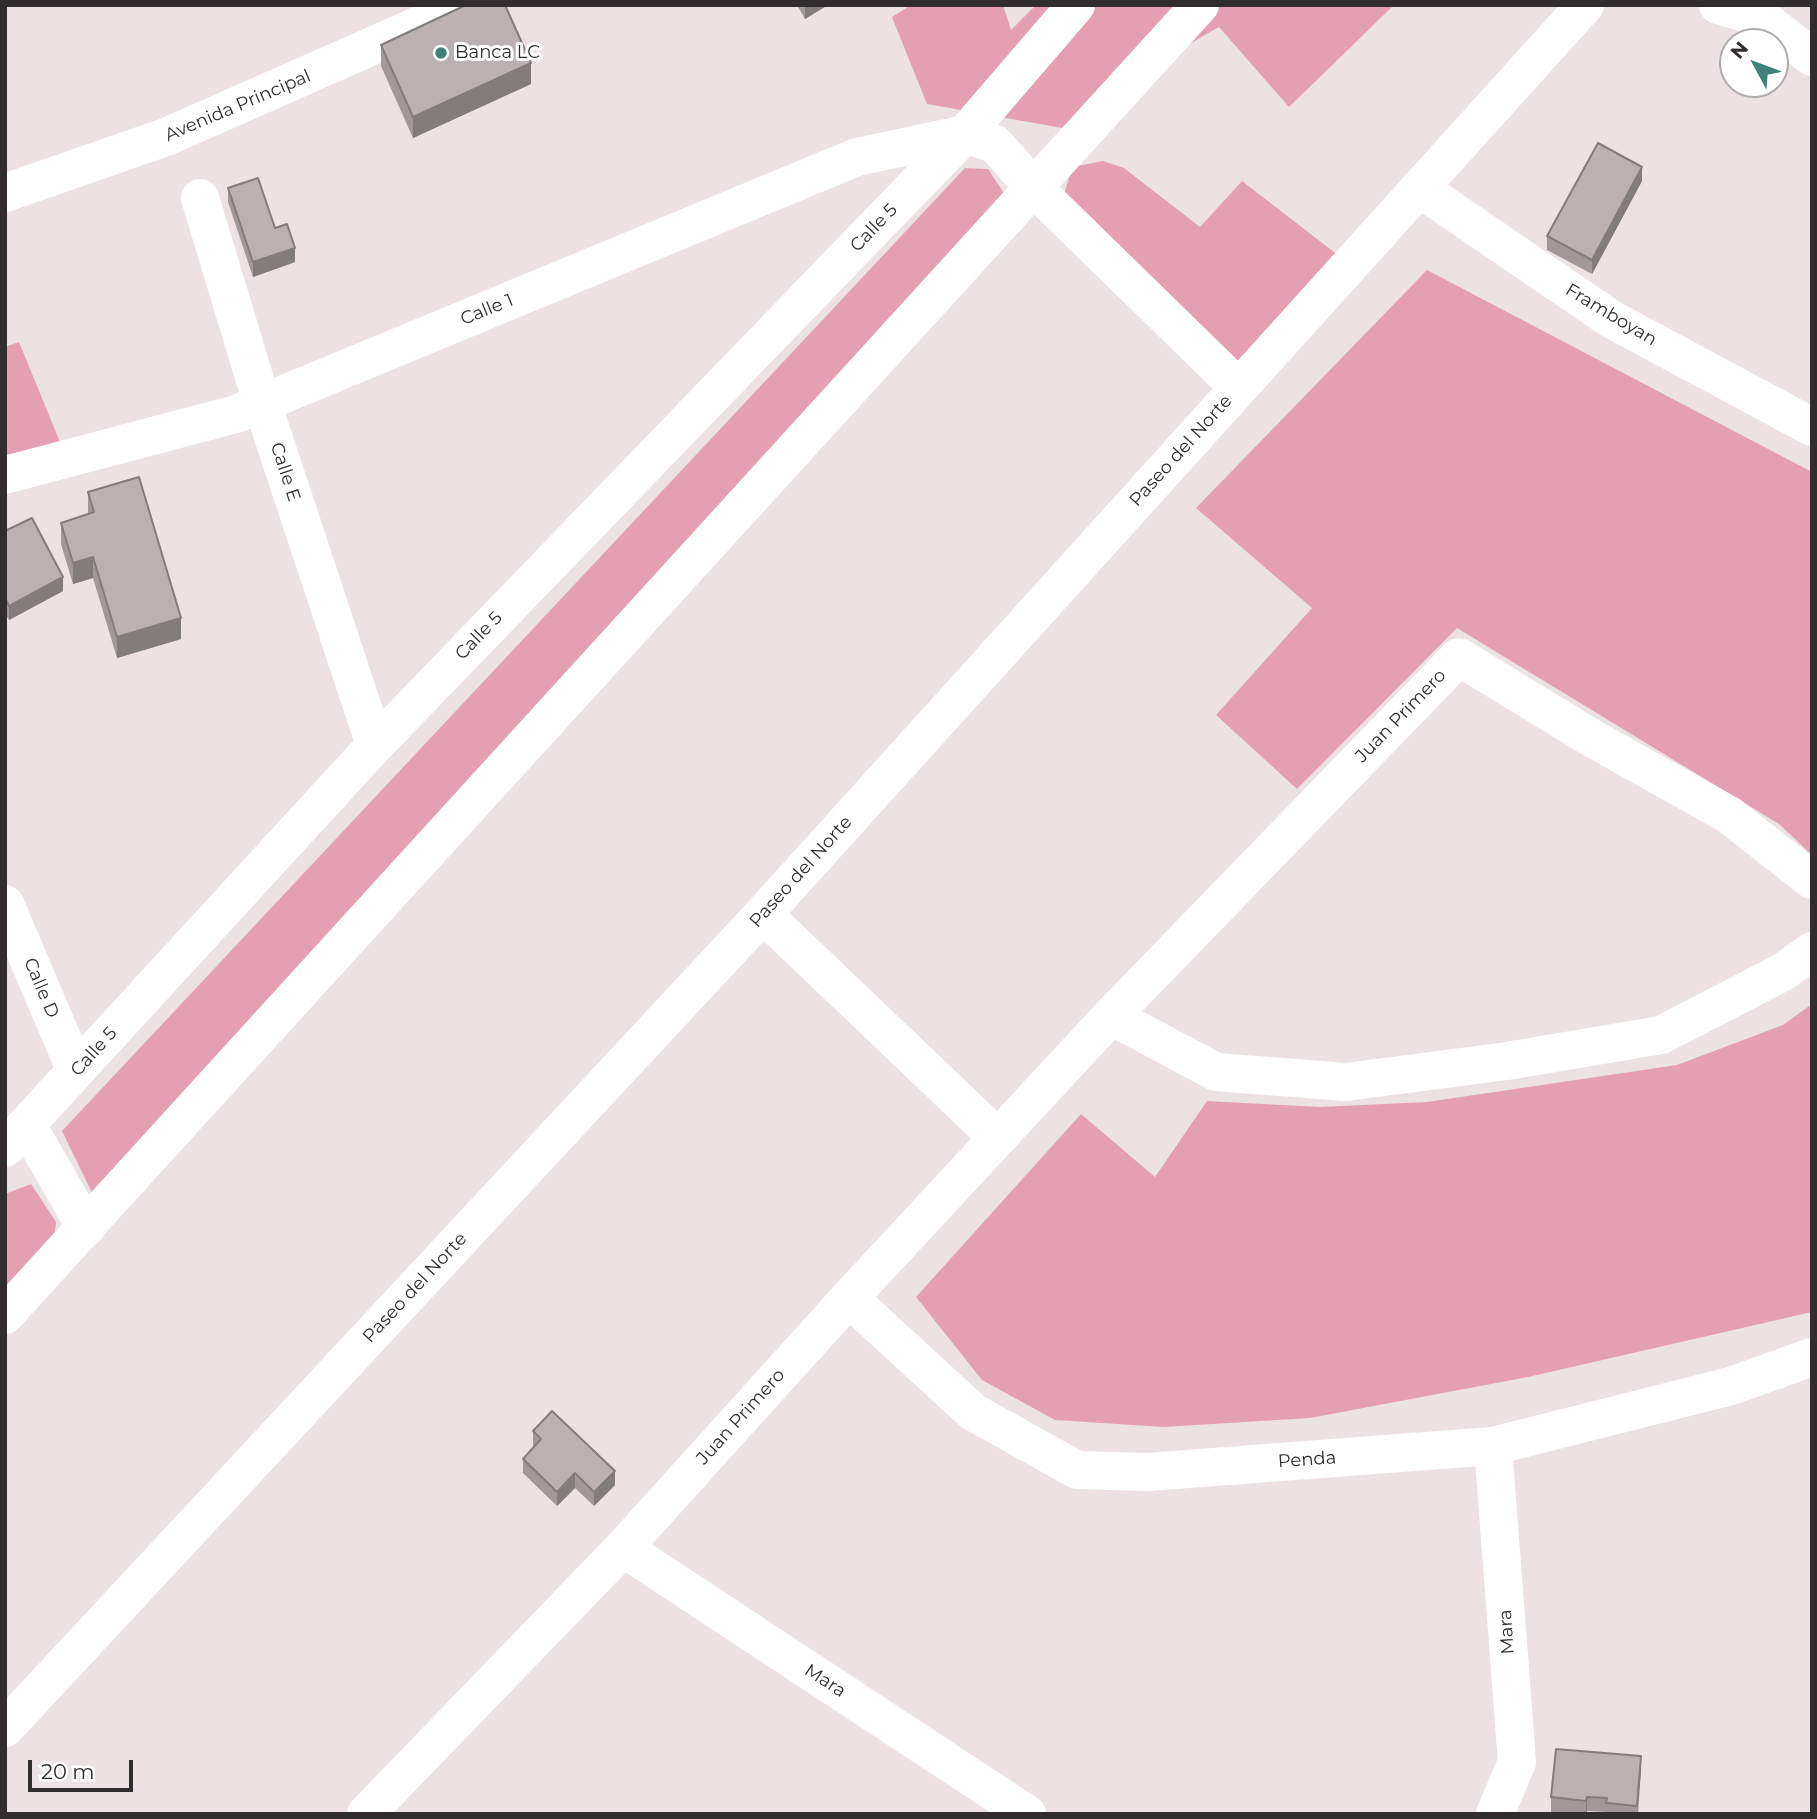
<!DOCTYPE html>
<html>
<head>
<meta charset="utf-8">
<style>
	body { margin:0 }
	#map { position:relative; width:1817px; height:1819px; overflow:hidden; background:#ece2e4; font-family:Montserrat,sans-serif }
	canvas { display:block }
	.frame { position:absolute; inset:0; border:7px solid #312d2e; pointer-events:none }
	.north { position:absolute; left:1719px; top:28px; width:70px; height:70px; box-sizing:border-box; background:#fff; border:2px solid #adabab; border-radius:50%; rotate:311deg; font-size:19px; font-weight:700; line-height:28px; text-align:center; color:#312d2e }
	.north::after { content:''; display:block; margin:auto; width:24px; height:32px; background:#3f8378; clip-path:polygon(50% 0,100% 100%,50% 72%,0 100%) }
	.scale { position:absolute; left:28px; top:1760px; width:105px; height:32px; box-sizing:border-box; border:4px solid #312d2e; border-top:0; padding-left:9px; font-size:21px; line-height:24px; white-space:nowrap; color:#312d2e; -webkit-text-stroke:5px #fff; paint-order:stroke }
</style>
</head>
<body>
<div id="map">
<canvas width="1817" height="1819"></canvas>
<div class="frame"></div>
<div class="north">N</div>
<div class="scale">20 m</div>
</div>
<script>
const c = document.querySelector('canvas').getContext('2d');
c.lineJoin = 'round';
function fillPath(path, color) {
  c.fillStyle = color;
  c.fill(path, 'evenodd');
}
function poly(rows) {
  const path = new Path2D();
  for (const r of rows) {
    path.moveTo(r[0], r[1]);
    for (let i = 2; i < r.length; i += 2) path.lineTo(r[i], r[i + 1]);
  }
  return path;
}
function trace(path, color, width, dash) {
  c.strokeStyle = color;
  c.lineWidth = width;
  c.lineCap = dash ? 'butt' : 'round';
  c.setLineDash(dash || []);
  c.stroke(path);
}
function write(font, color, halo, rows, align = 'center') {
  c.font = font + ' Montserrat,sans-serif';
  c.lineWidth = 6;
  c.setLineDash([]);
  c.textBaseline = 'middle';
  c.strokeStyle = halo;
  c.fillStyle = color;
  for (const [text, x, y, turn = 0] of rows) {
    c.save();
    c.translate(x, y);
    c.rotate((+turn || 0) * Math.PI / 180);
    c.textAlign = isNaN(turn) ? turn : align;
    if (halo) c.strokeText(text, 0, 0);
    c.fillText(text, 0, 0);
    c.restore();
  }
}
fillPath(poly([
	[911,5,1003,5,1011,30,1036,5,1394,5,1289,107,1219,27,1175,52,1068,129,927,104,892,17],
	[1103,161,1124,168,1200,227,1242,181,1343,259,1240,373,1063,198,1072,167],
	[965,168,988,169,1015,210,95,1199,62,1131],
	[1427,270,1812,472,1812,855,1779,824,1457,628,1297,789,1216,715,1312,608,1196,508],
	[19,342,60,442,5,457,5,347],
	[1812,1004,1812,1312,1528,1377,1310,1418,1164,1427,1055,1420,982,1380,916,1297,1081,1114,1155,1177,1207,1101,1320,1107,1427,1102,1677,1065,1783,1025],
	[31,1184,56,1222,54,1242,5,1297,5,1194]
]), '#e4a0b2');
trace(poly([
	[1718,5,1762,18,1812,57],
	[965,134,995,144,1035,189,1238,387],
	[1419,188,1611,319,1812,427],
	[5,193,166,137,465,5],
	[200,198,262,403,375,745],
	[5,475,236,414,857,157,965,134],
	[5,904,76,1071],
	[763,914,998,1138],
	[1111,1016,1216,1072,1346,1082,1507,1061,1661,1035,1783,972,1812,951],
	[27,1125,86,1228],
	[5,1148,375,745,965,134,1076,5],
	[849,1298,973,1412,1077,1470,1148,1472,1493,1446,1731,1386,1812,1357],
	[5,1315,1200,5],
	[1493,1446,1517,1762,1495,1814],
	[623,1548,1027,1814],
	[5,1728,763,914,1585,5],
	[366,1814,623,1548,849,1298,1111,1016,1459,657,1590,737,1729,815,1812,880]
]), '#fff', 38);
fillPath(poly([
	[797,5,828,5,805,19],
	[381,45,531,84,413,138,381,66],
	[1642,181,1592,274,1547,250,1547,236],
	[228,188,275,228,295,262,253,277,228,202],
	[88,492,181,639,117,658,93,578,73,584,61,544,61,523,88,514],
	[5,531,63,591,9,620,5,613],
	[533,1431,615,1485,594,1506,575,1488,557,1506,523,1473,523,1459,534,1447,533,1445],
	[1641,1770,1638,1814,1606,1814,1606,1812,1587,1811,1586,1814,1551,1812,1551,1797]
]), '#a1989a');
fillPath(poly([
	[805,5,828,5,805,19],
	[531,63,531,84,413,138,413,117],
	[1642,167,1642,181,1592,274,1592,260],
	[295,248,295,262,253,277,253,262],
	[93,557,93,578,73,584,73,563],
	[63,577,63,591,9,620,9,606],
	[181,618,181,639,117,658,117,637],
	[615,1471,615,1485,594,1506,594,1492],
	[575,1473,575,1488,557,1506,557,1492],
	[1641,1756,1641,1770,1637,1814,1637,1806],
	[1587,1797,1587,1811,1586,1814,1586,1801]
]), '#837c7d');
const building = poly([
	[466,5,505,5,531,63,413,117,381,45,466,5],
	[1598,143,1642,167,1592,260,1547,236,1598,143],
	[258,178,275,228,287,224,295,248,253,262,228,188,258,178],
	[139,477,181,618,117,637,93,557,73,563,61,523,94,512,88,492,139,477],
	[32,518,63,577,9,606,5,598,5,531,32,518],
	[552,1411,615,1471,594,1492,575,1473,557,1492,523,1459,541,1439,533,1431,552,1411],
	[1556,1749,1641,1756,1637,1806,1606,1803,1607,1798,1587,1797,1586,1801,1551,1797,1556,1749]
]);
fillPath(building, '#bbb1b3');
trace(building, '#837c7d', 2);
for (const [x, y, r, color] of [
	[441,53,7,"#3f8378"]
]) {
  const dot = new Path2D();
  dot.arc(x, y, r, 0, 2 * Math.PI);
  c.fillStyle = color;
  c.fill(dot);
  trace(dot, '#fff', 2.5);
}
write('18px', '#312d2e', '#fff', [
	["Banca LC",455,53]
], 'left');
write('18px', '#312d2e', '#fff', [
	["Avenida Principal",238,106,-23],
	["Calle 5",874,228,-46],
	["Calle 1",487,310,-22],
	["Framboyan",1611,315,31],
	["Paseo del Norte",1181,451,-48],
	["Calle E",285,472,72],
	["Calle 5",479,636,-46],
	["Juan Primero",1401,716,-46],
	["Paseo del Norte",801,872,-48],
	["Calle D",41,988,67],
	["Calle 5",94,1052,-48],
	["Paseo del Norte",415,1288,-47],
	["Juan Primero",741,1417,-48],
	["Penda",1307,1460,-4],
	["Mara",1507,1632,-94],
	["Mara",825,1681,33]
]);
</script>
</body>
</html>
